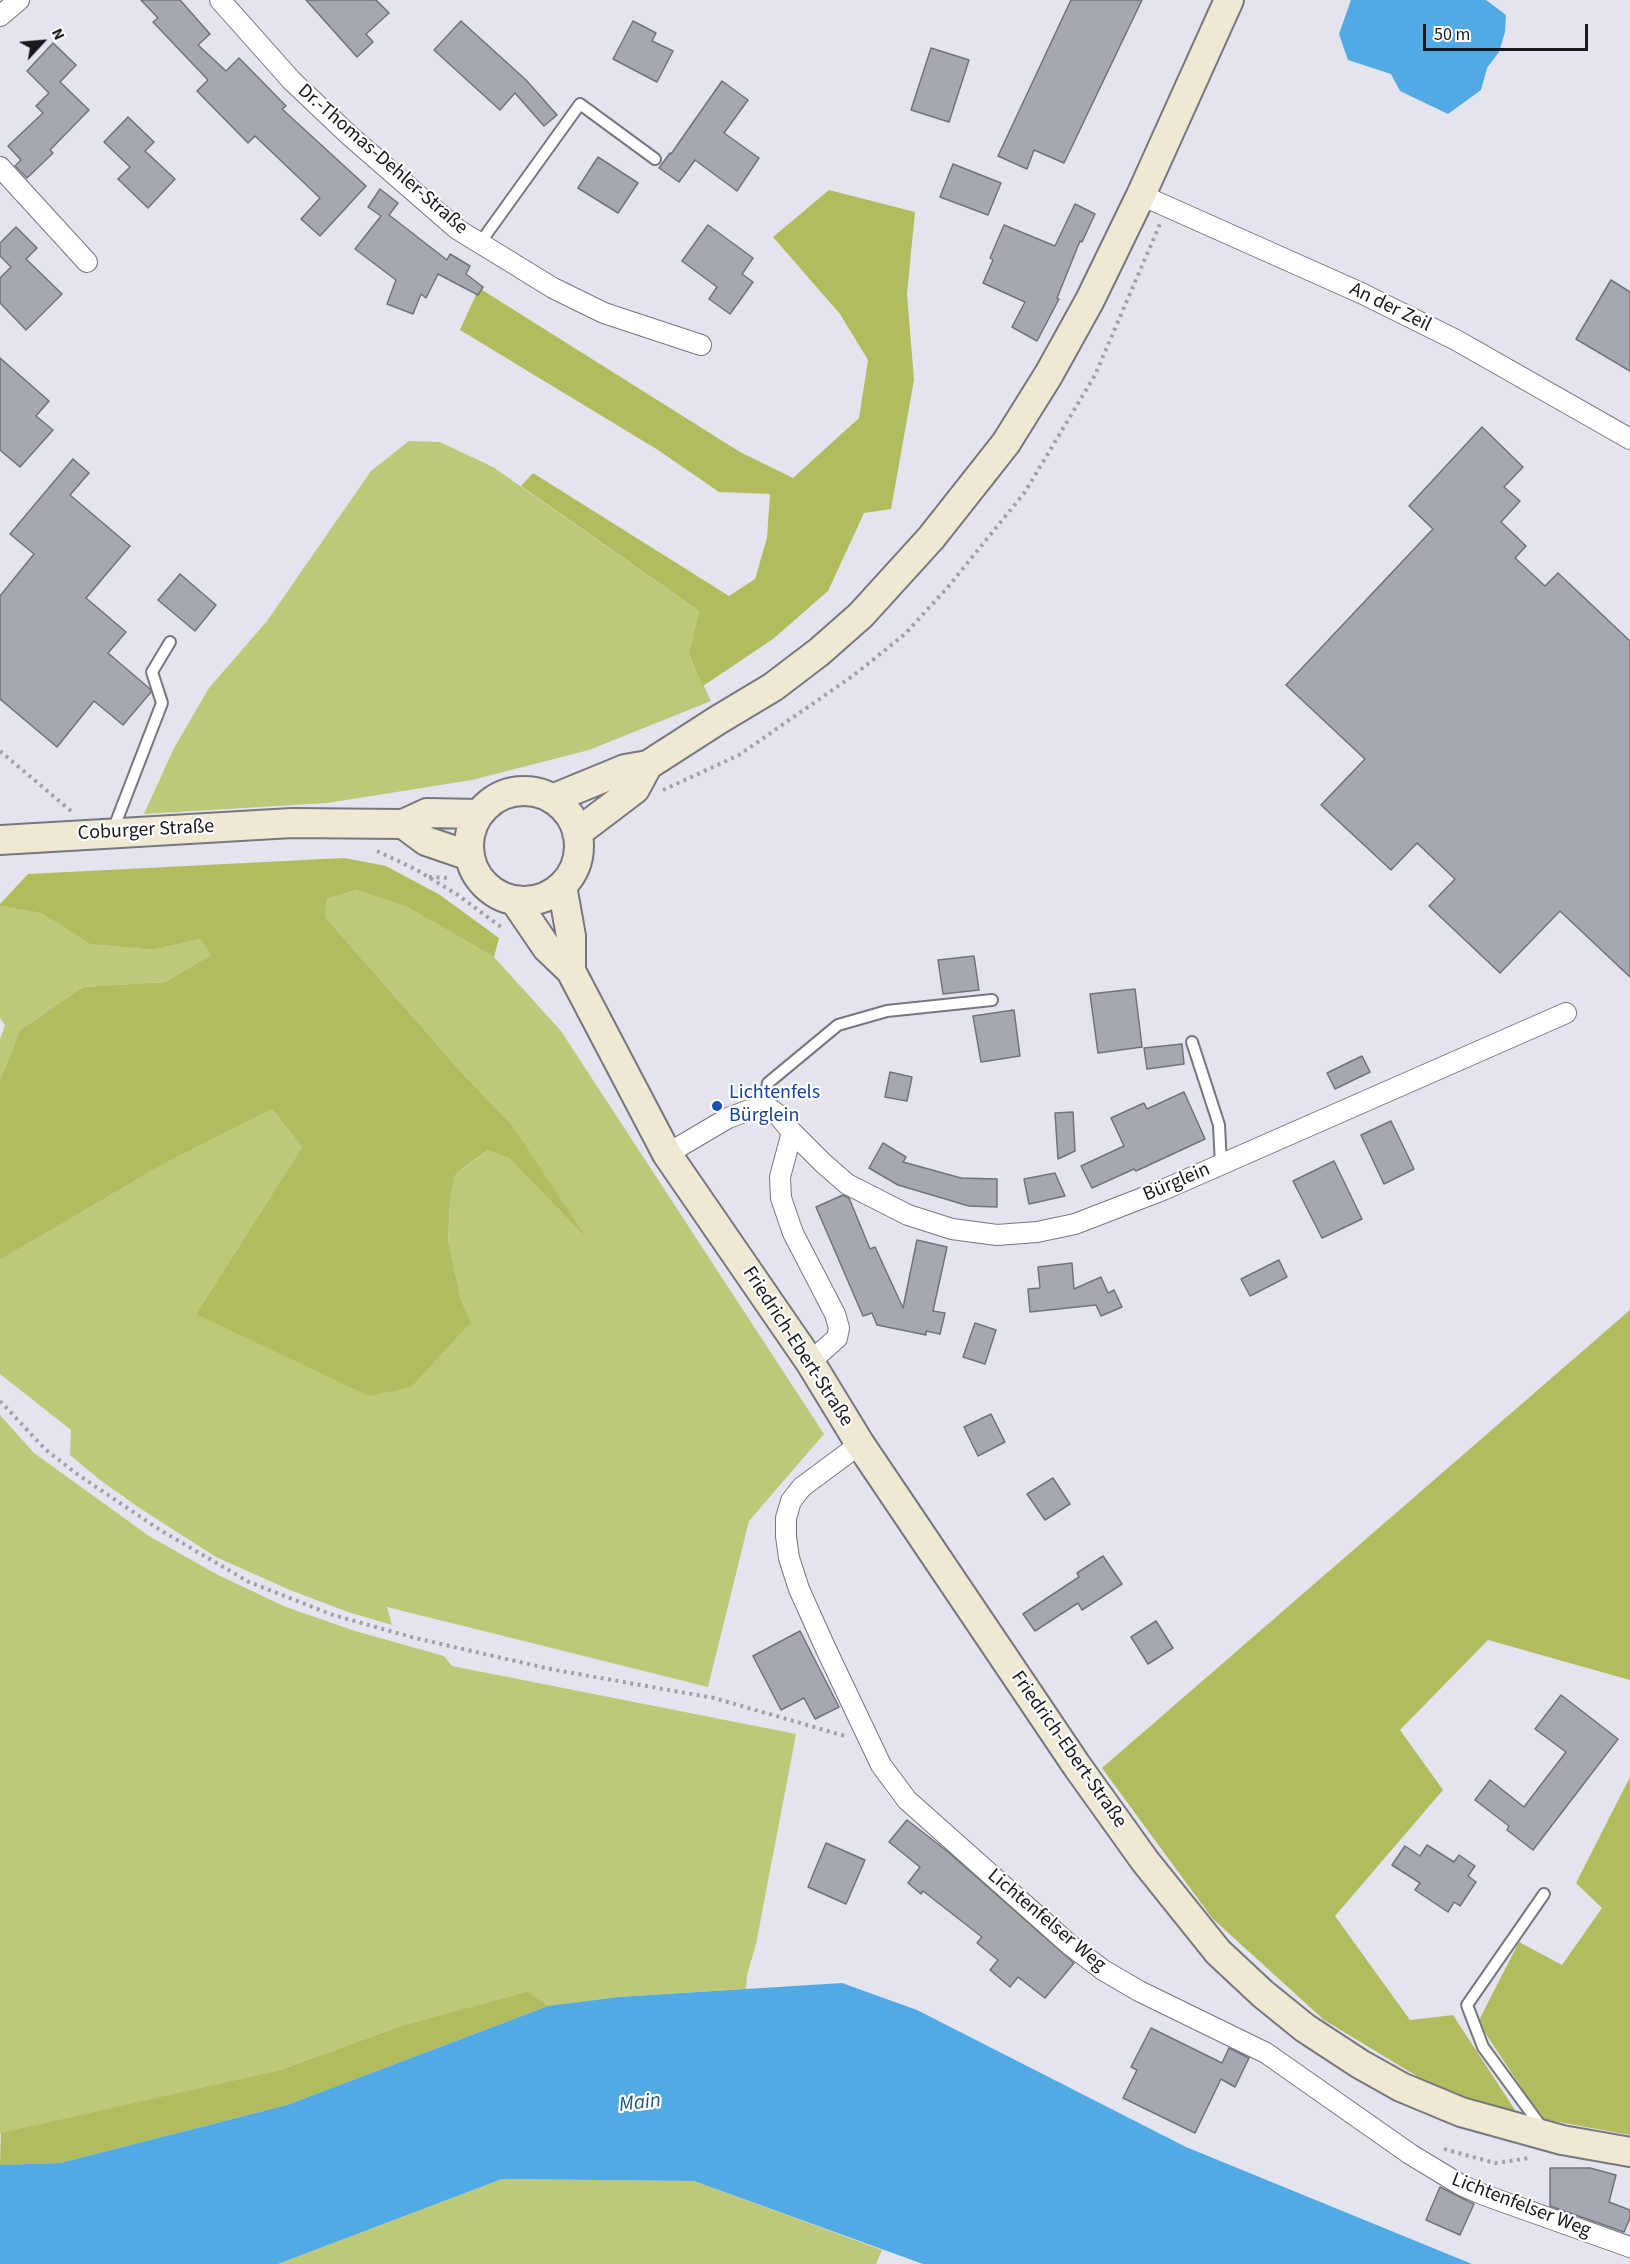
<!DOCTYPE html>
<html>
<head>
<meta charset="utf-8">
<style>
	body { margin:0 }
	#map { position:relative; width:1630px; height:2264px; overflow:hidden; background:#e3e4ed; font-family:"Source Sans 3",sans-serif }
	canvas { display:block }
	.north { position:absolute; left:12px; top:12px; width:60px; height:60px; -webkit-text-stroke:4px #fff; paint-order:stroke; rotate:64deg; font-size:16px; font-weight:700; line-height:24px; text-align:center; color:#18191c }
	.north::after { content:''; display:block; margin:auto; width:21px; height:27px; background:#18191c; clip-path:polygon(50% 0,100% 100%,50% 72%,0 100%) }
	.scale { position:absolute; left:1423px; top:24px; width:165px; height:27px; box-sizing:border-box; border:3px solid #18191c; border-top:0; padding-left:8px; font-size:18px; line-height:21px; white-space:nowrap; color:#18191c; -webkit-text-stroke:4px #fff; paint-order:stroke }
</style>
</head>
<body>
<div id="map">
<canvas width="1630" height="2264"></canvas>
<div class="north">N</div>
<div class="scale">50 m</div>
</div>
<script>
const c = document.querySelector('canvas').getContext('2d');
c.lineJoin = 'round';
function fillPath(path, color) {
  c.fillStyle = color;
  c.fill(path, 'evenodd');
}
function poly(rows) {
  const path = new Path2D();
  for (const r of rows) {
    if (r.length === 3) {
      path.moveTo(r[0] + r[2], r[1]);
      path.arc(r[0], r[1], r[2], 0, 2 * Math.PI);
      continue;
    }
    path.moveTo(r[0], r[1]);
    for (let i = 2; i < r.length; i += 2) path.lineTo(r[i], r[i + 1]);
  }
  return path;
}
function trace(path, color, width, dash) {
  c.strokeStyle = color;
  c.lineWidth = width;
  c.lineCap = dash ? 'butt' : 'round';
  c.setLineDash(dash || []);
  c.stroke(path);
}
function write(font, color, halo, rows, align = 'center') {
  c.font = font + ' "Source Sans 3",sans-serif';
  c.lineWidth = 4.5;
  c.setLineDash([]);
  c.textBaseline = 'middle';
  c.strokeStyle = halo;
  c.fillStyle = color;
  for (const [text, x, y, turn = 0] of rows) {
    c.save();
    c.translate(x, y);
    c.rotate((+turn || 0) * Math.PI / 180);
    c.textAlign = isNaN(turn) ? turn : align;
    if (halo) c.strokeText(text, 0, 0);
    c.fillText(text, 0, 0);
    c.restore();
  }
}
fillPath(poly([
	[409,441,440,442,493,467,699,611,689,655,711,701,589,750,472,780,327,803,144,814,174,748,209,688,267,621,371,471],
	[356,890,407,907,494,957,561,1031,824,1434,749,1521,708,1687,387,1607,392,1625,348,1612,290,1590,216,1557,141,1509,100,1480,70,1455,71,1430,0,1374,0,1260,160,1166,272,1109,302,1147,196,1314,471,1322,461,1300,448,1242,450,1201,455,1175,488,1150,509,1158,584,1236,513,1126,463,1074,325,917,327,899],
	[0,906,41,913,90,944,153,950,200,939,211,955,165,982,83,987,20,1030,0,1080,0,1039,5,1025,0,1018],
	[0,1415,34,1453,149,1536,218,1575,286,1607,355,1631,444,1656,452,1666,796,1734,756,1944,747,1975,746,1989,619,1997,398,2027,280,2070,0,2134],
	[502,2179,694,2181,882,2250,876,2264,278,2264]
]), '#bec879');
fillPath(poly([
	[829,190,915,212,907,294,914,380,891,509,864,513,828,591,773,639,703,686,689,654,699,611,521,486,533,473,729,596,755,579,767,538,770,494,719,492,658,450,460,330,479,288,740,452,793,478,859,418,868,360,840,314,773,237],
	[344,858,386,866,440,895,499,938,494,957,407,907,356,890,327,899,325,917,463,1074,513,1126,587,1239,509,1158,488,1150,470,1163,455,1175,450,1201,448,1241,461,1300,471,1322,411,1387,369,1396,196,1314,302,1147,272,1109,160,1166,0,1260,0,1080,20,1030,83,987,165,982,211,955,200,939,153,950,90,944,41,913,0,906,0,904,28,874],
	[1630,1310,1630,1680,1488,1640,1400,1730,1443,1790,1335,1916,1410,2020,1453,2015,1517,2113,1440,2090,1324,2020,1212,1918,1102,1768],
	[1630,1777,1630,2135,1542,2119,1478,2022,1519,1942,1562,1965,1602,1908,1576,1883],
	[527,1992,548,2006,287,2105,60,2163,0,2165,1,2133,280,2070,398,2027]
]), '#b2bc5e');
fillPath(poly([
	[1351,0,1486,0,1506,15,1505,32,1499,52,1487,68,1481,90,1448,114,1400,91,1391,74,1348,60,1339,34],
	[842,1983,917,2010,1186,2147,1472,2264,923,2264,694,2181,502,2179,278,2264,0,2264,0,2165,60,2163,287,2105,548,2006,619,1997]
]), '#51aae3');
const building = poly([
	[141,0,180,0,210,34,198,45,226,71,239,58,286,106,282,109,366,186,320,236,301,219,320,198,255,136,248,143,197,91,208,80,153,22,158,18,141,0],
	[306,0,376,0,389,13,366,34,373,42,357,57,306,0],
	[1071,0,1142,0,1064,163,1034,150,1027,169,998,156,1071,0],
	[461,21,526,80,557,115,544,126,515,93,500,110,434,50,461,21],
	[633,21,656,33,652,41,673,51,657,82,613,59,633,21],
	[53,43,76,65,60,82,89,110,50,150,53,153,27,178,15,166,21,160,8,146,43,113,36,106,49,93,27,71,53,43],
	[931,48,969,60,949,122,911,110,931,48],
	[722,81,748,100,724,133,759,158,737,191,695,160,679,182,659,168,670,153,671,154,722,81],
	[128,117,154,142,145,151,175,179,148,208,118,179,130,167,104,142,128,117],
	[598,157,638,183,618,213,578,188,598,157],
	[953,164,1001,183,988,215,940,197,953,164],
	[380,189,398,203,389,215,447,260,450,254,470,266,466,274,483,287,478,295,438,274,426,298,421,294,413,314,387,304,396,280,355,249,381,216,368,207,380,189],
	[1075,204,1095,214,1082,242,1080,241,1057,298,1059,299,1037,341,1012,327,1025,302,983,283,993,260,990,258,1004,225,1055,246,1075,204],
	[708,225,753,258,742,274,753,282,730,314,709,299,717,287,682,261,708,225],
	[16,227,37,248,26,259,62,294,26,330,0,303,0,278,11,267,0,256,0,243,16,227],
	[1611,280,1630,292,1630,371,1576,339,1611,280],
	[0,358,49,401,36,416,53,430,20,467,0,450,0,358],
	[1482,427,1523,467,1504,487,1520,501,1501,522,1526,546,1515,558,1545,586,1558,573,1630,641,1630,977,1560,911,1500,973,1429,906,1455,879,1417,843,1391,870,1321,805,1365,759,1286,685,1433,529,1409,506,1482,427],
	[73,459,89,473,70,495,130,546,86,598,126,632,108,653,150,689,151,692,123,725,94,701,57,747,0,699,0,596,34,554,10,534,73,459],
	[180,574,216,605,195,631,158,600,180,574],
	[974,956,979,990,943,994,938,960,974,956],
	[1135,989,1142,1047,1098,1053,1090,994,1135,989],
	[1014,1010,1020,1056,981,1062,973,1016,1014,1010],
	[1182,1044,1184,1064,1147,1069,1144,1048,1182,1044],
	[1362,1056,1370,1072,1335,1089,1327,1073,1362,1056],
	[890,1072,912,1077,907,1101,885,1097,890,1072],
	[1184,1092,1205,1139,1136,1171,1134,1169,1092,1188,1081,1166,1124,1146,1111,1118,1144,1103,1147,1109,1184,1092],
	[1073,1112,1075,1151,1058,1159,1055,1113,1073,1112],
	[1391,1121,1414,1169,1384,1184,1361,1135,1391,1121],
	[883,1143,906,1157,903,1162,961,1178,997,1179,997,1207,969,1206,898,1185,869,1168,883,1143],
	[1334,1161,1362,1219,1322,1238,1293,1181,1334,1161],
	[1055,1173,1065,1196,1029,1204,1024,1179,1055,1173],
	[843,1195,849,1198,870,1249,875,1247,903,1308,917,1240,947,1247,933,1311,945,1313,940,1334,926,1331,926,1335,877,1325,872,1313,863,1316,816,1207,843,1195],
	[1279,1260,1287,1277,1250,1296,1241,1279,1279,1260],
	[1072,1263,1074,1289,1101,1277,1108,1293,1114,1290,1122,1307,1101,1316,1096,1305,1030,1312,1028,1289,1040,1288,1038,1267,1072,1263],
	[975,1323,996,1330,985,1364,963,1357,975,1323],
	[991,1414,1005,1442,978,1456,964,1427,991,1414],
	[1053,1478,1070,1504,1045,1520,1027,1494,1053,1478],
	[1103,1556,1122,1584,1082,1610,1078,1603,1035,1631,1023,1614,1079,1577,1077,1573,1103,1556],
	[1156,1621,1173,1648,1148,1664,1131,1637,1156,1621],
	[800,1631,839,1707,815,1719,804,1698,781,1710,753,1656,800,1631],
	[1561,1695,1618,1739,1533,1850,1507,1830,1509,1826,1475,1800,1490,1780,1524,1807,1566,1752,1535,1729,1561,1695],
	[907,1820,947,1851,1074,1963,1045,1998,1018,1977,1010,1987,990,1970,998,1960,977,1943,982,1937,923,1891,921,1894,908,1883,920,1867,889,1842,907,1820],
	[826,1843,865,1860,846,1904,808,1887,826,1843],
	[1427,1845,1454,1862,1459,1855,1475,1866,1468,1876,1476,1882,1460,1906,1454,1902,1448,1912,1415,1890,1420,1883,1392,1865,1405,1846,1420,1856,1427,1845],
	[1151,2028,1222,2063,1229,2048,1249,2058,1235,2087,1221,2079,1195,2133,1123,2098,1137,2070,1131,2067,1151,2028],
	[1550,2168,1590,2168,1616,2175,1609,2202,1630,2210,1630,2218,1624,2232,1550,2206,1550,2168],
	[1440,2187,1474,2204,1460,2235,1426,2220,1440,2187]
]);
fillPath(building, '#a6a8b0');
trace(building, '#71727a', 1.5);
const lane = poly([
	[480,243,580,104,655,159],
	[113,830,162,703,152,672,170,642],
	[1192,1042,1219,1125,1221,1165],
	[763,1108,768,1083,838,1025,887,1011,992,1000],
	[1543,2129,1483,2047,1467,2005,1544,1894]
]);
const street = poly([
	[220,0,292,81,350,136,457,229,553,288,604,313,701,345],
	[0,16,19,0],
	[0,167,87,262],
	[1141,195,1361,293,1456,340,1630,439],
	[792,1132,823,1163,847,1184,908,1215,952,1229,997,1235,1037,1232,1075,1224,1163,1190,1566,1013],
	[667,1154,728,1118,758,1107,770,1109,777,1114,792,1132,780,1177,781,1198,793,1233,835,1314,839,1328,837,1338,810,1362],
	[860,1444,802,1487,791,1501,786,1518,786,1536,789,1558,799,1589,825,1647,881,1765,907,1800,1070,1945,1103,1970,1139,1991,1266,2053,1410,2154,1461,2185,1484,2195,1630,2247]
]);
const secondary = poly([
	[524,846,55],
	[552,799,625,769,648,765,718,720,773,687,819,652,861,615,931,538,1006,443,1049,374,1090,300,1141,195,1229,0],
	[403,824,426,841,470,856],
	[577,833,635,789,648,765],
	[0,840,292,823,403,824,427,813,479,814],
	[562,886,571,936,571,971],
	[515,901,547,948,571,971,667,1154,810,1362,860,1444,1077,1766,1145,1861,1218,1952,1263,1994,1305,2028,1360,2064,1401,2087,1461,2112,1562,2140,1630,2152]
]);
trace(lane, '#76777f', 14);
trace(street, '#76777f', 22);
trace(secondary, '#76777f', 32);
trace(poly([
	[0,751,71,811],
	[663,790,739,755,854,675,905,634,948,587,1025,492,1095,375,1160,224],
	[377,851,415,869,458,895,501,927],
	[429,877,451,878],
	[0,1401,46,1450,77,1474,160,1530,249,1582,333,1615,415,1638,550,1669,714,1698,845,1736],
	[1444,2149,1495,2163,1530,2158]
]), '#a0a1a8', 4, [3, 4.5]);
trace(lane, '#fff', 10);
trace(street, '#fff', 20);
trace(secondary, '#efe8d3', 28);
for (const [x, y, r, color] of [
	[717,1106,6,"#1a4fb4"]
]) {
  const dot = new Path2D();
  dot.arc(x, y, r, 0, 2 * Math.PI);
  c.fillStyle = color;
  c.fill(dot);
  trace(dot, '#fff', 2);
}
write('20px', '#18191c', '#fff', [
	["Dr.-Thomas-Dehler-Straße",382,160,41],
	["An der Zeil",1390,308,26],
	["Coburger Straße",146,831,-3],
	["Bürglein",1177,1183,-23],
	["Friedrich-Ebert-Straße",797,1347,57],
	["Friedrich-Ebert-Straße",1068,1750,55],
	["Lichtenfelser Weg",1046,1921,40],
	["Lichtenfelser Weg",1521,2206,21]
]);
write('20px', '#164399', '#fff', [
	["Lichtenfels",729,1094],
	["Bürglein",729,1117]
], 'left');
write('italic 21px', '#16587e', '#fff', [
	["Main",640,2104,-7]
]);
</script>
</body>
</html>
